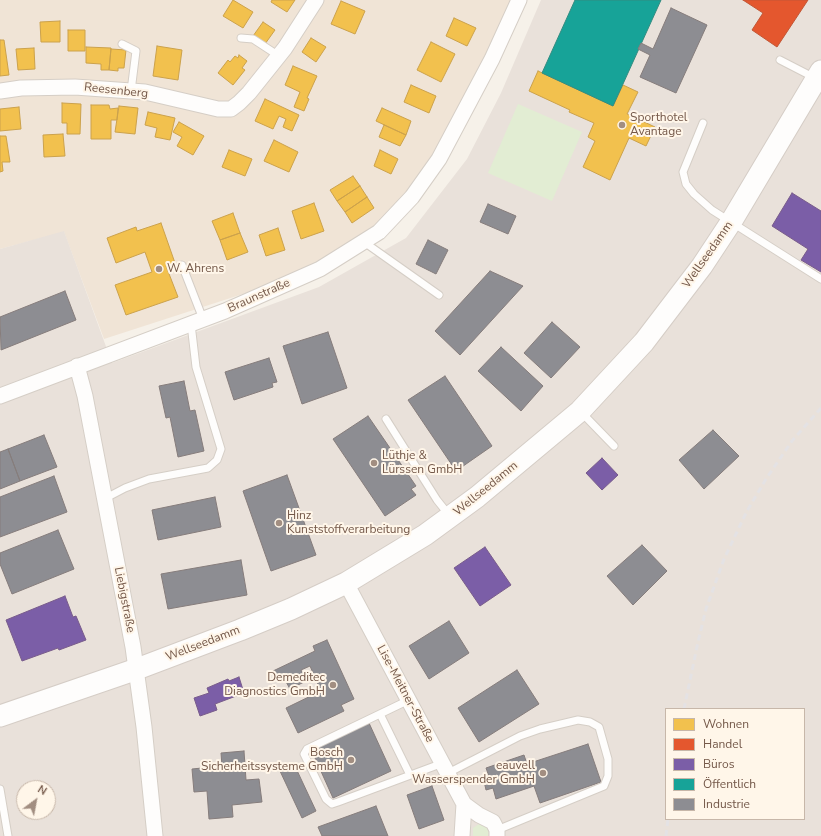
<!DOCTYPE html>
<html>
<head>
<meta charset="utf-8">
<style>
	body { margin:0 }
	#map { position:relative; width:821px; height:836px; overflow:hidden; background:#f6f1e9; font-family:"Nunito Sans",sans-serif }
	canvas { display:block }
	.legend { position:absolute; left:665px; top:708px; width:140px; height:112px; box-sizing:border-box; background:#fff6e9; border:1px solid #c7b7a9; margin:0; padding:5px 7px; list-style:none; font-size:12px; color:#745849 }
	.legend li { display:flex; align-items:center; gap:8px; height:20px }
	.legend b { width:20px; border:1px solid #c7b7a9 }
	.north { position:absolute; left:16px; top:780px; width:40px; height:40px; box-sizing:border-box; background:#fff6e9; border:1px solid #c7b7a9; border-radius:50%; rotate:32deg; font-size:11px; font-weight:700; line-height:16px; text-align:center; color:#745849 }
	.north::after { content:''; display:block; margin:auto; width:14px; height:18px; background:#a28e81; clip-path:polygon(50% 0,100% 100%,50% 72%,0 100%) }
</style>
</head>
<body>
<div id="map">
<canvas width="821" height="836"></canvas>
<ul class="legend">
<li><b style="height:11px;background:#f2c14e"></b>Wohnen</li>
<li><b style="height:11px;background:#e4572e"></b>Handel</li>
<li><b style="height:11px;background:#7b5ea7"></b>Büros</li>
<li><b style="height:11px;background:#17a398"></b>Öffentlich</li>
<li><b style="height:11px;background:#8d8d92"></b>Industrie</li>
</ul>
<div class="north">N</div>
</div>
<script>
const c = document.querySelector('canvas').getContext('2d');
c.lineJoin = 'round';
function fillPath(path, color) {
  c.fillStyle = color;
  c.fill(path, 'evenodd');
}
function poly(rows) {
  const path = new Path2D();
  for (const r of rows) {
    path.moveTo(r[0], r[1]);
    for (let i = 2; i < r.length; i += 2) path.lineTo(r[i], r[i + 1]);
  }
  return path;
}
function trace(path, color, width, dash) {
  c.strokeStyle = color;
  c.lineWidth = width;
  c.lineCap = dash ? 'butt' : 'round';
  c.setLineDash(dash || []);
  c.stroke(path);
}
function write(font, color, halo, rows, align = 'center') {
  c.font = font + ' "Nunito Sans",sans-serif';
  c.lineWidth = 4;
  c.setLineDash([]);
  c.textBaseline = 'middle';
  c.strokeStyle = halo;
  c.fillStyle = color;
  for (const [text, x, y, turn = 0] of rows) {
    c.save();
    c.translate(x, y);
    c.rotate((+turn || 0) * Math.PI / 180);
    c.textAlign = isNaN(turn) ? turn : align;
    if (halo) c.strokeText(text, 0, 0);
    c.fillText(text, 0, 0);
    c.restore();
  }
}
fillPath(poly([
	[0,0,519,0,412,197,320,269,104,339,64,232,0,249]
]), '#f0e4d6');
fillPath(poly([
	[541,0,821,0,821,836,0,836,0,249,64,231,112,363,319,287,406,238,467,159,501,93],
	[666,709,804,709,804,819,666,819],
	[24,788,48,788,48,812,24,812]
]), '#e9e1da');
fillPath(poly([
	[518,104,582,132,552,201,488,173],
	[479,824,485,825,489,831,488,836,473,836,473,828]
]), '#e2edd3');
const homes = poly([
	[233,0,253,12,243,28,223,16,233,0],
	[272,0,295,0,287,12,271,2,272,0],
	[341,1,365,11,355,34,331,24,341,1],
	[454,18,476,28,467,46,446,36,454,18],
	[60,21,60,42,41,42,40,22,60,21],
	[263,22,275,30,265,44,253,36,263,22],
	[68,30,85,30,85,51,68,51,68,30],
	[311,38,326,47,316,62,302,52,311,38],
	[0,40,4,40,9,75,0,76,0,40],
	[431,42,455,54,441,82,417,70,431,42],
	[157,46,182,50,178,80,153,76,157,46],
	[86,47,111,48,109,70,101,70,101,64,86,63,86,47],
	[34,48,35,69,18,70,16,49,34,48],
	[111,49,126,50,124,68,118,68,118,71,109,70,111,49],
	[239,55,247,61,242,68,245,70,233,85,218,73,228,60,230,62,235,56,238,58,239,55],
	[293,66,317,76,307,98,309,99,304,111,294,107,300,92,285,85,293,66],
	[538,71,613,106,623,85,638,92,627,114,655,127,646,146,629,138,610,180,583,167,595,141,588,137,594,123,569,112,570,110,529,91,538,71],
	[411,85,436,96,429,113,404,102,411,85],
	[265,99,299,115,292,131,283,127,286,119,279,116,273,129,255,121,265,99],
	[62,103,81,104,80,134,67,134,67,123,62,123,62,103],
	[91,105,109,105,110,109,118,108,117,120,111,120,111,139,91,139,91,105],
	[119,106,138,108,135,134,115,132,119,106],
	[19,107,21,129,0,131,0,109,19,107],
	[382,108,411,121,406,135,376,121,382,108],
	[148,112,175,118,170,140,155,137,157,128,145,125,148,112],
	[179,122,204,136,193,155,177,146,182,137,173,132,179,122],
	[384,125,406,135,400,146,379,137,384,125],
	[63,134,65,156,44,157,43,135,63,134],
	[0,136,6,136,10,162,2,162,3,171,0,172,0,136],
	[274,140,298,152,289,172,264,161,274,140],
	[229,150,252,159,245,176,222,167,229,150],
	[380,150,398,159,391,174,374,166,380,150],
	[353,176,360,186,337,201,330,190,353,176],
	[360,186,367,197,345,212,337,201,360,186],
	[367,197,374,208,352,223,345,212,367,197],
	[314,203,324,231,301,239,292,211,314,203],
	[233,213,240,233,220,240,212,221,233,213],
	[161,223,175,263,166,266,178,297,126,315,115,285,152,272,145,252,116,263,107,238,136,227,137,231,161,223],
	[278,228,285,250,266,256,259,235,278,228],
	[240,233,248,252,227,260,220,240,240,233]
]);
fillPath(homes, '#f2c14e');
trace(homes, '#cca24c', 1);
const shops = poly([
	[743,0,808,0,777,47,752,30,763,13,743,0]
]);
fillPath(shops, '#e4572e');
trace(shops, '#c25736', 1);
const offices = poly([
	[792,193,821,211,821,272,801,260,808,249,772,226,792,193],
	[602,458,618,475,602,490,586,473,602,458],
	[485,547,511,585,480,606,454,568,485,547],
	[65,596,73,617,76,616,86,640,59,650,58,648,22,661,6,620,65,596],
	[239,677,244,693,215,704,217,710,200,716,194,698,209,693,207,688,228,679,229,681,239,677]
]);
fillPath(offices, '#7b5ea7');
trace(offices, '#795c8b', 1);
const public = poly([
	[575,0,661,0,613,106,542,73,575,0]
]);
fillPath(public, '#17a398');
trace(public, '#338c80', 1);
const industry = poly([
	[671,8,707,25,676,93,640,77,650,55,638,49,641,43,653,49,671,8],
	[488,204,516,216,508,234,480,222,488,204],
	[428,240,448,250,436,274,416,264,428,240],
	[490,271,523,286,460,355,435,331,490,271],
	[65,291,76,320,1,350,0,317,65,291],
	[552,322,580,347,551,378,524,353,552,322],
	[328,332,347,388,302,404,283,346,328,332],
	[501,347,543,386,521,411,478,371,501,347],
	[269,358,277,382,272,383,273,387,234,400,225,372,269,358],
	[445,376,492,446,456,471,408,400,445,376],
	[184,381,190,411,195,410,204,451,178,457,170,417,166,418,159,386,184,381],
	[368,416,416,486,411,489,416,495,385,516,333,439,368,416],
	[713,430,739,456,704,489,679,460,713,430],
	[44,435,57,467,20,481,8,449,44,435],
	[8,449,20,481,0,489,0,452,8,449],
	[287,475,316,555,271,571,243,491,287,475],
	[54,476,67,512,0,537,0,497,54,476],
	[215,497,221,527,158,540,152,510,215,497],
	[58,530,74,569,12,594,0,564,0,553,58,530],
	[642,545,667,571,633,605,607,576,642,545],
	[241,560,247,595,168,609,161,574,241,560],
	[449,621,469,653,429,679,409,646,449,621],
	[327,640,354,699,341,705,344,711,298,733,286,708,321,691,310,666,301,670,306,681,290,689,284,678,277,681,273,671,315,651,313,646,327,640],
	[517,670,539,704,479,742,458,708,517,670],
	[369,723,391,771,333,798,311,749,369,723],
	[588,744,601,782,540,803,534,786,496,799,493,788,486,790,484,781,490,779,486,768,524,755,527,764,588,744],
	[244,751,246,780,259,779,262,802,232,805,233,817,209,819,207,791,194,792,192,769,222,766,221,753,244,751],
	[294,764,316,811,302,818,280,771,294,764],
	[432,786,444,820,419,829,407,795,432,786],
	[376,806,388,836,322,836,318,827,376,806]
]);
fillPath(industry, '#8d8d92');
trace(industry, '#867d7c', 1);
const lane = poly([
	[241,38,253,39,279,56],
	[122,44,136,51,131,91],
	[780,60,815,78],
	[703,123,683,172,686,184,694,194,712,210,821,279],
	[364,242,439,295],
	[182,265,203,319],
	[581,412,614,446],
	[386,419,437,500,449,515],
	[104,499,125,488,149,479,208,468,217,460,221,449,196,367,191,324],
	[409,700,307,749,304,754,326,799,332,804,338,802,443,763],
	[380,714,410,775],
	[448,773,520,736,540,729,578,720,590,722,599,727,608,759,608,776,604,786,497,830],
	[0,789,8,836]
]);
const street = poly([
	[0,91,21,88,75,87,145,92,218,109,231,109,239,103,249,93,285,48,316,0],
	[77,366,85,396,133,647,144,727,155,836],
	[0,396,225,311,320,269,379,232,412,197,439,159,492,59,519,0],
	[346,583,464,804,479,815,493,822,497,830,497,836],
	[462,836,464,804]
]);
const secondary = poly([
	[0,716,137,669,240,630,291,609,346,583,425,535,477,497,580,411,644,342,702,266,731,222,821,71]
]);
trace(lane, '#d5cec6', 9);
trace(street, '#d5cec6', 17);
trace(secondary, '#d5cdc6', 23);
trace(lane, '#fefdfc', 7);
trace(street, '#fefdfc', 15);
trace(secondary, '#fefdfc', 21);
trace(poly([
	[684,709,698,642,706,609,724,559,747,511,766,479,792,441,821,408],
	[666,836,668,819]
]), '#e4e2e4', 3, [6, 4]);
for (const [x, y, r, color] of [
	[622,125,4,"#a28e81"],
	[159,269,4,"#a28e81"],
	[374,463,4,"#a28e81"],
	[279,523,4,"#a28e81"],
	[333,685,4,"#a28e81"],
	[351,760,4,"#a28e81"],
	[543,773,4,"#a28e81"]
]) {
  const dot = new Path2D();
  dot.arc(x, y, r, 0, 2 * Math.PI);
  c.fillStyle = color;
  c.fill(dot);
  trace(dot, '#fff6e9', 1.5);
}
write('12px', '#745849', '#fff6e9', [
	["Reesenberg",116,91,6],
	["Wellseedamm",708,255,-55],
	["Braunstraße",259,296,-24],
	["Wellseedamm",486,489,-39],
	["Liebigstraße",124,600,79],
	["Wellseedamm",203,644,-21],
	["Lise-Meitner-Straße",405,694,62]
]);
write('12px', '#745849', '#fff6e9', [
	["Sporthotel",630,118],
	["Avantage",630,132],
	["W. Ahrens",167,269],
	["Lüthje &",382,456],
	["Lürssen GmbH",382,470],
	["Hinz",287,516],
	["Kunststoffverarbeitung",287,530],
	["Demeditec",325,678,"right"],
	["Diagnostics GmbH",325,692,"right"],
	["Bosch",343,753,"right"],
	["Sicherheitssysteme GmbH",343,767,"right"],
	["eauvell",535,766,"right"],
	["Wasserspender GmbH",535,780,"right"]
], 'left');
</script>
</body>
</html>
